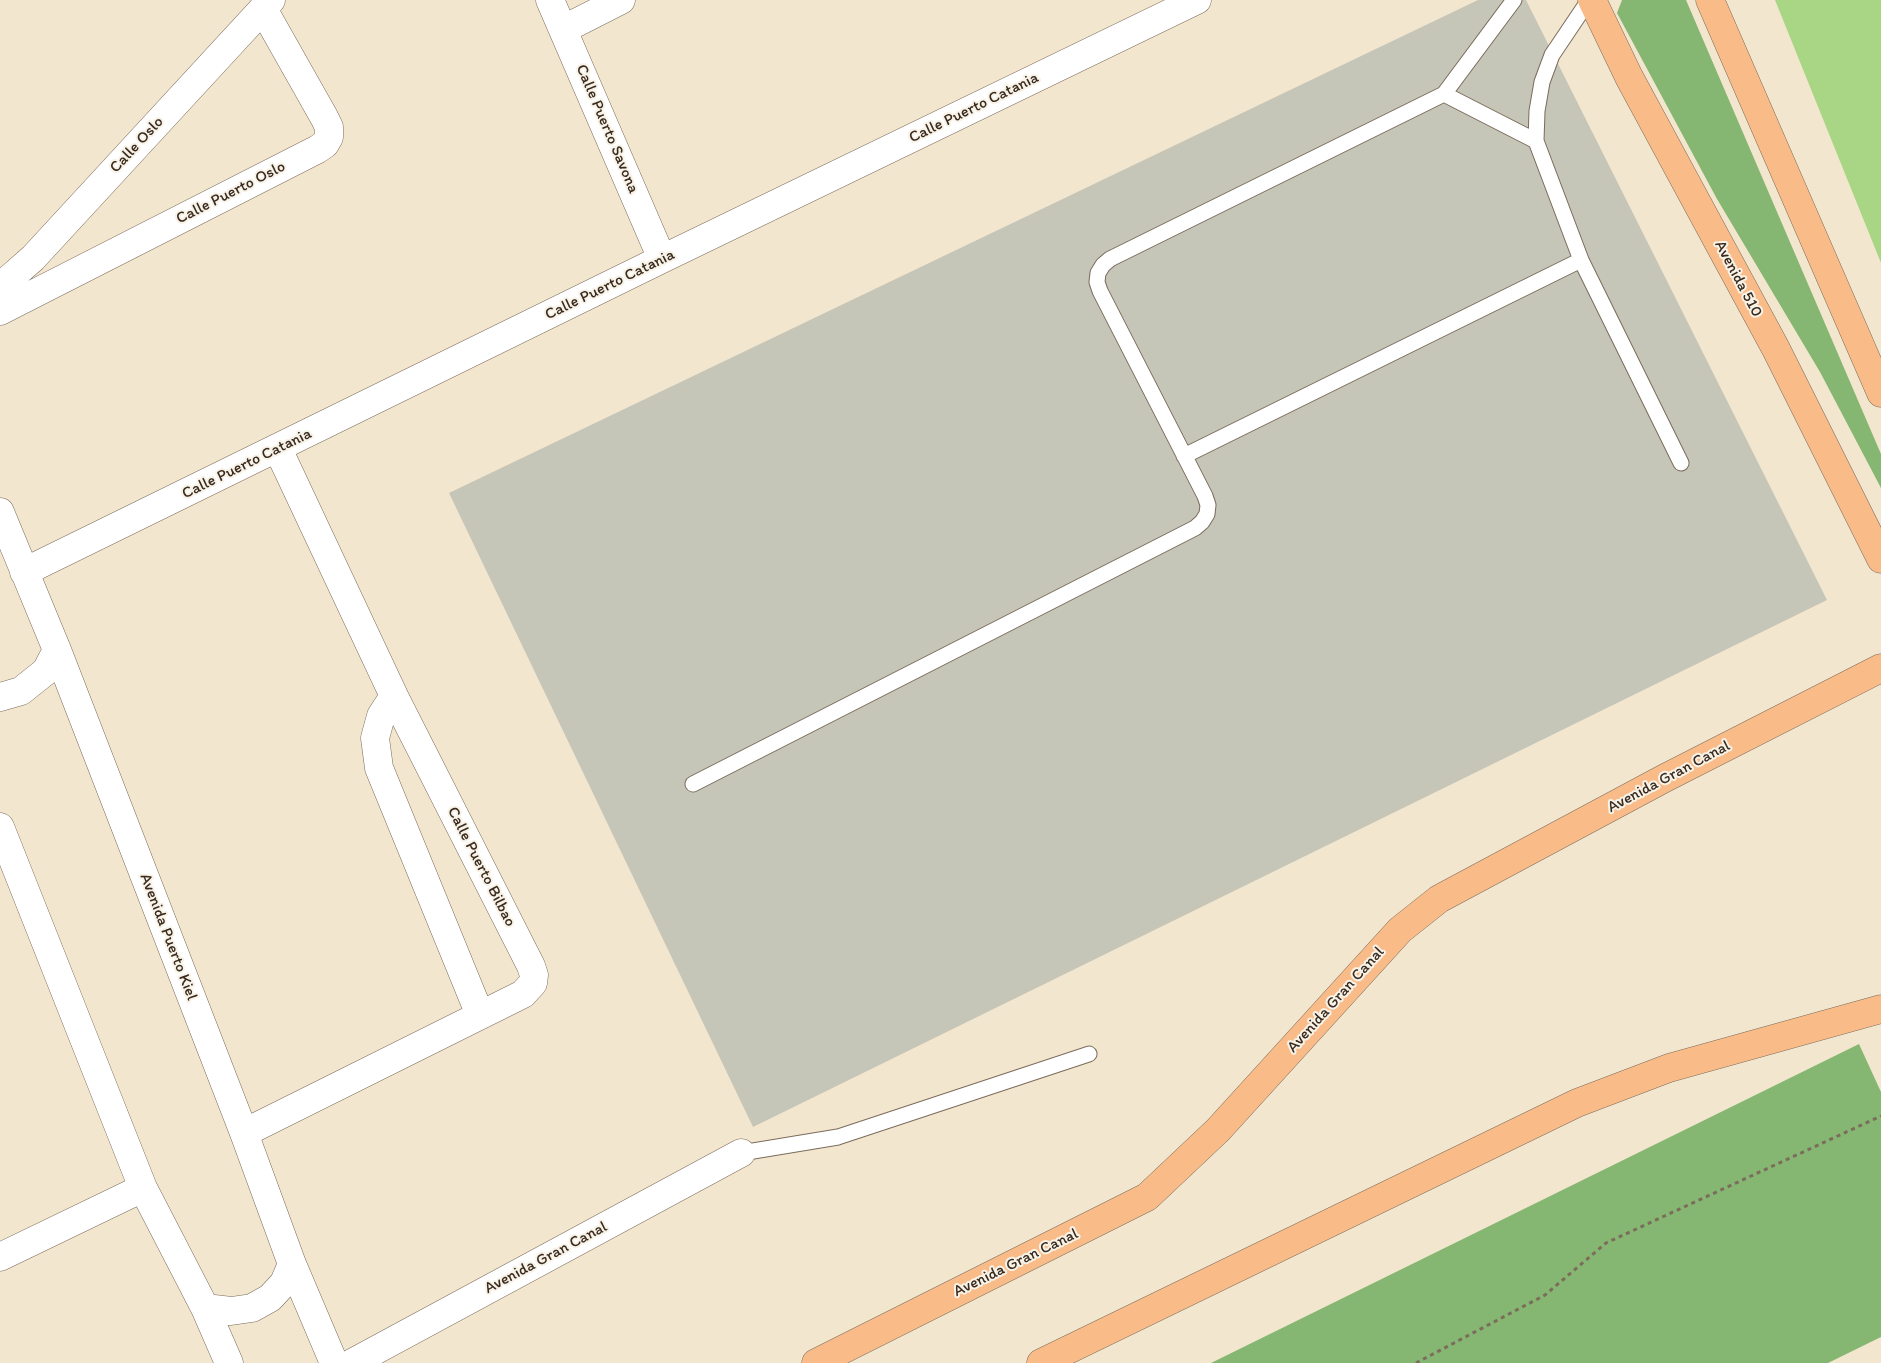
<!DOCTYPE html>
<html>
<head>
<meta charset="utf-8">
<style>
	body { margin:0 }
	canvas { display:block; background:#f3e6ce }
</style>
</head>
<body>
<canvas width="1881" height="1363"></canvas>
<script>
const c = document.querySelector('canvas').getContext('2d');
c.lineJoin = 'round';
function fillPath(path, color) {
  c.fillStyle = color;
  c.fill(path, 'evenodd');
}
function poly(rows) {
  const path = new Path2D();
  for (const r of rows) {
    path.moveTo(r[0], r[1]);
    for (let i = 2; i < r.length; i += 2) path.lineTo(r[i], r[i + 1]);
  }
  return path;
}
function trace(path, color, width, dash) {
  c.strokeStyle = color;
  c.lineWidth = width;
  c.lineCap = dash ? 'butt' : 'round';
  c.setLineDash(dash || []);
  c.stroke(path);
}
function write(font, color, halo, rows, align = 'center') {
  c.font = font + ' Itim,sans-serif';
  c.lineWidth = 4;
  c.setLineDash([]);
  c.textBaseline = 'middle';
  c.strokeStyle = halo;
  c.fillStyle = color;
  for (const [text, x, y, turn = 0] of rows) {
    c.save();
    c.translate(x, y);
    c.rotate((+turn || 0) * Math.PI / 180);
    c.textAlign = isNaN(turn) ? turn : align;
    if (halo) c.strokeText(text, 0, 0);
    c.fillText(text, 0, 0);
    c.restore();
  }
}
fillPath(poly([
	[1478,0,1526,0,1827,600,753,1127,449,493]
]), '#c5c5b8');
fillPath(poly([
	[1775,0,1881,0,1881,263]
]), '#a8d684');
fillPath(poly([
	[1622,0,1686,0,1881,454,1881,488,1820,372,1717,199,1617,13],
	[1859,1044,1881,1092,1881,1337,1828,1363,1211,1363]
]), '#86b772');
const lane = poly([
	[1536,141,1537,111,1542,82,1552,55,1589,0],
	[1581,260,1681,463],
	[1184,456,1581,260,1536,141,1444,94],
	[693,784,1195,528,1202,522,1207,514,1208,505,1205,496,1100,291,1097,282,1098,273,1103,265,1110,259,1444,94,1514,0],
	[741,1153,838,1137,1089,1054]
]);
const street = poly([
	[550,0,662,259],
	[564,29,621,0],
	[0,287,33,258,271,0],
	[0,311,318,149,325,144,329,137,329,127,324,117,263,9],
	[0,512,57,650,244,1133,292,1264,334,1363],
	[24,572,662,259,1197,0],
	[394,696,381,716,375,738,379,768,480,1015],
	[0,697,21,691,46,671,57,650],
	[0,827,143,1188,205,1308,229,1363],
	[244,1133,523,994,533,983,534,975,531,966,394,696,278,449],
	[0,1257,143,1188],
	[205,1308,231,1311,252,1308,270,1298,284,1283,292,1264],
	[352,1363,741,1153]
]);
const primary = poly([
	[1592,0,1629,77,1776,349,1881,559],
	[1710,0,1881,393],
	[816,1363,1147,1197,1218,1130,1400,930,1439,899,1665,778,1881,668],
	[1041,1363,1577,1103,1669,1068,1881,1009]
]);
trace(lane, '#7b6c5c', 17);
trace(street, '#7b6c5c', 29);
trace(primary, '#7b6c5c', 29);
trace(poly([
	[1416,1363,1545,1295,1606,1243,1881,1116]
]), '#7b6c5c', 3, [4, 4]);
trace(lane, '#fff', 15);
trace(street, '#fff', 28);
trace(primary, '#f9bc89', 28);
write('16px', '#3b2a1e', '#f7f3e8', [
	["Calle Puerto Catania",974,108,-26],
	["Calle Puerto Savona",607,129,67],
	["Calle Oslo",137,145,-47],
	["Calle Puerto Oslo",231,193,-27],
	["Avenida 510",1738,279,62],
	["Calle Puerto Catania",610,285,-26],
	["Calle Puerto Catania",247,464,-26],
	["Avenida Gran Canal",1669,777,-28],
	["Calle Puerto Bilbao",481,867,63],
	["Avenida Puerto Kiel",168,937,69],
	["Avenida Gran Canal",1336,1000,-48],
	["Avenida Gran Canal",546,1258,-28],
	["Avenida Gran Canal",1016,1263,-26]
]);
</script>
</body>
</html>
